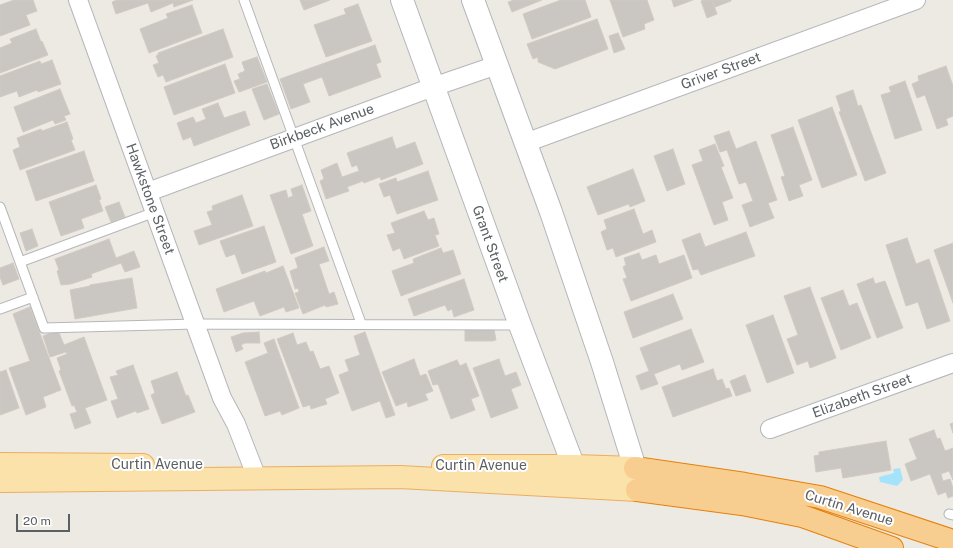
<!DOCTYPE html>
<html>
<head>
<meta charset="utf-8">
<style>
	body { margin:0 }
	#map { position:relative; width:953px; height:548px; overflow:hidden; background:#edeae3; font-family:"Public Sans",sans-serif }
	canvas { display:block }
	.scale { position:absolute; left:16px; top:514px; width:54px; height:18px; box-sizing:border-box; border:2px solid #5b6063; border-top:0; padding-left:5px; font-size:12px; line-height:14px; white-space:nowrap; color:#5b6063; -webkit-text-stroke:3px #fff; paint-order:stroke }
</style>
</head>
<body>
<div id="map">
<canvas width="953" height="548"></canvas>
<div class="scale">20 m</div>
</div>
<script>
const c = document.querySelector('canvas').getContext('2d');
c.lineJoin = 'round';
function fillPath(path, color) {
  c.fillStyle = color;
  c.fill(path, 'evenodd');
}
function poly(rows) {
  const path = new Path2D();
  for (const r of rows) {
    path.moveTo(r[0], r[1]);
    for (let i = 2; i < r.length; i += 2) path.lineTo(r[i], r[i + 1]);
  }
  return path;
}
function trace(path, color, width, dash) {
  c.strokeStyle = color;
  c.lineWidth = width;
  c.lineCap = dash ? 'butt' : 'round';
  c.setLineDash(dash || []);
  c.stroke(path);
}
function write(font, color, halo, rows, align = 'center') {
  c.font = font + ' "Public Sans",sans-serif';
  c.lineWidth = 4;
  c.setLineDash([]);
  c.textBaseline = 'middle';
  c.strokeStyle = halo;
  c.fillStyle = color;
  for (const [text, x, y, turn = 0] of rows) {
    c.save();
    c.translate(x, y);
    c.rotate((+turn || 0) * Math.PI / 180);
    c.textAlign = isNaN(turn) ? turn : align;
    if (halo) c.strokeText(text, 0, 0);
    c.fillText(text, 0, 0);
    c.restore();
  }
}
fillPath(poly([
	[900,468,903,480,897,486,880,482,879,477,894,473,893,469]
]), '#a5e3fb');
const building = poly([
	[14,0,33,0,37,11,26,15,30,25,0,36,0,5,14,0],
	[117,0,193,0,174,7,173,3,151,12,148,3,116,14,112,2,117,0],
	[300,0,330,0,304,10,300,0],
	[514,0,542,0,512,12,508,2,514,0],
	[561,0,585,0,591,17,532,39,523,14,561,0],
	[610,0,647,0,654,20,644,24,645,29,623,37,610,0],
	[672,0,693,0,674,7,672,0],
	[704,0,712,0,717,14,707,18,701,1,704,0],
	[712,0,731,0,731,1,715,7,712,0],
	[358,4,372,41,326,57,314,25,346,14,344,9,358,4],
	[192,5,202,33,149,53,140,29,168,18,166,14,192,5],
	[597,19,608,49,555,69,538,62,538,57,533,59,527,44,597,19],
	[36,29,41,42,42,41,48,55,0,73,0,48,12,43,10,39,36,29],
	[223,29,233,57,166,82,163,75,158,77,153,65,159,63,156,56,159,54,158,53,223,29],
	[618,33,625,49,614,53,609,36,618,33],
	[375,45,381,62,376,64,381,77,329,96,322,77,303,84,310,102,291,109,280,79,375,45],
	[257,57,267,82,239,92,234,81,240,79,238,74,245,71,242,62,257,57],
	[52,60,61,84,38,92,37,90,19,97,17,91,0,97,0,76,40,61,41,64,52,60],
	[225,64,235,93,174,115,164,87,225,64],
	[946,66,953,86,953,116,946,119,948,125,937,129,925,95,917,98,912,84,919,81,918,76,946,66],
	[905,81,922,130,895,139,881,95,891,92,889,87,905,81],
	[267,84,279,114,264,120,252,89,267,84],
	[60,89,70,114,64,116,66,120,55,124,53,120,23,132,14,107,60,89],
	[853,90,858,106,861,105,886,173,865,181,839,112,841,111,836,96,853,90],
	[218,103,224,118,245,111,250,125,194,146,191,137,183,140,177,123,193,117,196,123,206,119,202,109,218,103],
	[832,107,857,175,822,188,798,120,832,107],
	[67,122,73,139,71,140,75,150,20,170,13,150,20,147,17,138,41,129,42,131,67,122],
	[793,127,812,180,799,185,803,196,789,201,781,177,785,176,771,135,793,127],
	[729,131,736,149,756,141,777,200,768,203,774,218,750,227,742,205,753,201,746,182,739,184,727,150,720,152,714,136,729,131],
	[392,137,396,149,415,142,423,164,381,180,380,177,364,183,363,181,347,187,349,191,326,199,320,181,324,179,321,170,337,163,342,177,359,171,357,165,352,167,347,153,392,137],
	[715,144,724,166,721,167,733,198,722,202,728,220,714,225,692,165,703,161,699,150,715,144],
	[673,149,685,184,667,191,654,156,673,149],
	[84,151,94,181,36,201,26,171,84,151],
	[633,169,645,201,630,207,629,204,598,215,587,187,633,169],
	[428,171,438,200,397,214,390,195,384,197,379,184,396,178,397,182,428,171],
	[96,185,101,199,99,200,103,211,81,219,84,228,61,236,49,202,96,185],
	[302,185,311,211,302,214,313,246,291,254,270,195,286,190,288,198,293,196,291,189,302,185],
	[242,195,253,226,199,245,194,231,212,225,207,212,213,210,212,206,242,195],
	[119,202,125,217,111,222,105,207,119,202],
	[634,209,643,234,652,230,656,242,616,257,613,248,607,250,601,232,607,229,604,220,634,209],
	[424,211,428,220,434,218,439,234,435,235,439,246,404,259,400,248,393,251,387,235,395,233,391,223,424,211],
	[264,226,276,262,242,274,235,254,226,257,220,241,264,226],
	[32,229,38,246,26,251,20,233,32,229],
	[746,232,755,256,701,275,698,269,693,270,682,240,700,233,705,247,746,232],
	[907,238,916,264,929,259,950,321,927,329,918,302,906,306,886,245,907,238],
	[109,239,116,258,134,251,140,267,125,272,121,263,91,274,92,277,71,284,61,285,57,271,59,270,55,259,109,239],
	[953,243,953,303,934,250,953,243],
	[324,247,329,261,319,264,329,294,334,292,338,304,326,307,325,305,303,314,295,293,299,292,298,288,295,289,290,271,298,268,295,258,324,247],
	[441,248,443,253,453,250,461,274,401,296,392,271,414,263,413,259,441,248],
	[639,253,642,260,656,255,659,264,684,255,692,278,631,301,623,279,627,278,623,267,626,265,624,258,639,253],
	[13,263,19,279,3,285,0,277,0,268,13,263],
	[283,266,299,308,286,312,284,307,260,316,254,301,224,312,216,289,265,271,266,273,283,266],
	[132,278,137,308,75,319,70,290,90,286,90,285,132,278],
	[873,278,875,284,885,281,903,328,877,338,857,284,873,278],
	[464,279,474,310,454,317,452,309,448,311,445,305,414,316,408,299,464,279],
	[810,287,836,358,810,368,808,361,797,365,787,339,798,335,784,296,810,287],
	[843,290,849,306,857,303,871,338,841,350,821,298,843,290],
	[673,294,683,319,633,338,624,312,673,294],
	[30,307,61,390,43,397,46,407,26,415,9,368,30,361,13,314,30,307],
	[773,315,794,373,767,383,746,325,773,315],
	[465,329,494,329,496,340,492,341,465,341,465,329],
	[691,329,704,362,682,370,680,364,654,374,658,384,641,390,636,376,649,371,640,348,691,329],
	[58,330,64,345,84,337,107,400,85,408,91,423,75,429,70,414,77,412,74,405,72,406,59,371,61,370,57,358,67,354,66,352,50,357,43,336,58,330],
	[259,332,260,343,245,343,241,345,243,349,236,352,231,337,243,333,259,332],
	[365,332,395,415,386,418,380,401,352,411,339,375,349,371,345,360,360,355,354,336,365,332],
	[293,333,297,345,306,342,310,352,313,351,320,369,329,366,339,393,325,399,327,404,311,409,310,405,303,407,277,339,293,333],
	[274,339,299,408,282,415,280,411,265,416,245,362,268,353,264,343,274,339],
	[414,359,420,376,426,374,433,391,425,394,428,400,408,407,407,402,396,406,382,372,414,359],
	[499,359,505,376,516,372,521,385,511,389,518,408,491,418,473,368,499,359],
	[457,360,460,366,466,363,479,396,471,399,475,410,451,419,438,384,433,385,428,371,457,360],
	[133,365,149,409,137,413,136,411,117,418,111,401,118,399,110,377,118,375,116,371,133,365],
	[713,369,717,381,722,379,726,389,729,388,732,396,673,417,662,387,713,369],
	[6,370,19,408,0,415,0,372,6,370],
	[177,372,186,396,188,395,195,412,162,424,151,395,155,393,151,381,177,372],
	[745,375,751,391,736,396,730,381,745,375],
	[953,423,953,433,950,424,953,423],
	[934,430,937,439,940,438,945,451,953,448,953,480,949,471,941,474,943,481,950,479,953,488,953,496,948,498,946,492,938,495,930,474,911,481,905,464,917,459,909,439,934,430],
	[886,441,891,470,843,478,841,468,816,472,814,456,819,455,819,452,886,441]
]);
fillPath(building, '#cac7c2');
trace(building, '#d2cac2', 1);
const lane = poly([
	[244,0,361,323],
	[0,207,44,328,196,324,520,325],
	[20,262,155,212],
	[0,309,33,297],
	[949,514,953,515]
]);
const street = poly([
	[78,0,222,398,236,424,257,478],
	[525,143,916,0],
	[148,192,433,87,497,65],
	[770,429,953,363]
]);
const secondary = poly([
	[402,0,520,325,580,483],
	[473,0,551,212,602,362,635,468,637,485]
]);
const primary = poly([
	[0,464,143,465],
	[443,466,574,466,635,468],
	[0,481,400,477,637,490]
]);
const highway = poly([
	[635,468,745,484,820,497,953,541],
	[637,490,742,504,802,516,892,548]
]);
trace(lane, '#b4b7ba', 11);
trace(street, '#b4b7ba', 20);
trace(secondary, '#b2b7ba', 24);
trace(primary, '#ebae5f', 24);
trace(highway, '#e6800a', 24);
trace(lane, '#fff', 9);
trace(street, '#fff', 18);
trace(secondary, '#fff', 22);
trace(primary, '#fbe2aa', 22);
trace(highway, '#f8ce90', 22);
write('14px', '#5b6063', '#fff', [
	["Griver Street",721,71,-20],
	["Birkbeck Avenue",322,127,-20],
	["Hawkstone Street",150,199,70],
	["Grant Street",490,244,70],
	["Elizabeth Street",862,396,-20],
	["Curtin Avenue",157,465],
	["Curtin Avenue",481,466],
	["Curtin Avenue",849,508,17]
]);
</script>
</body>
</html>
